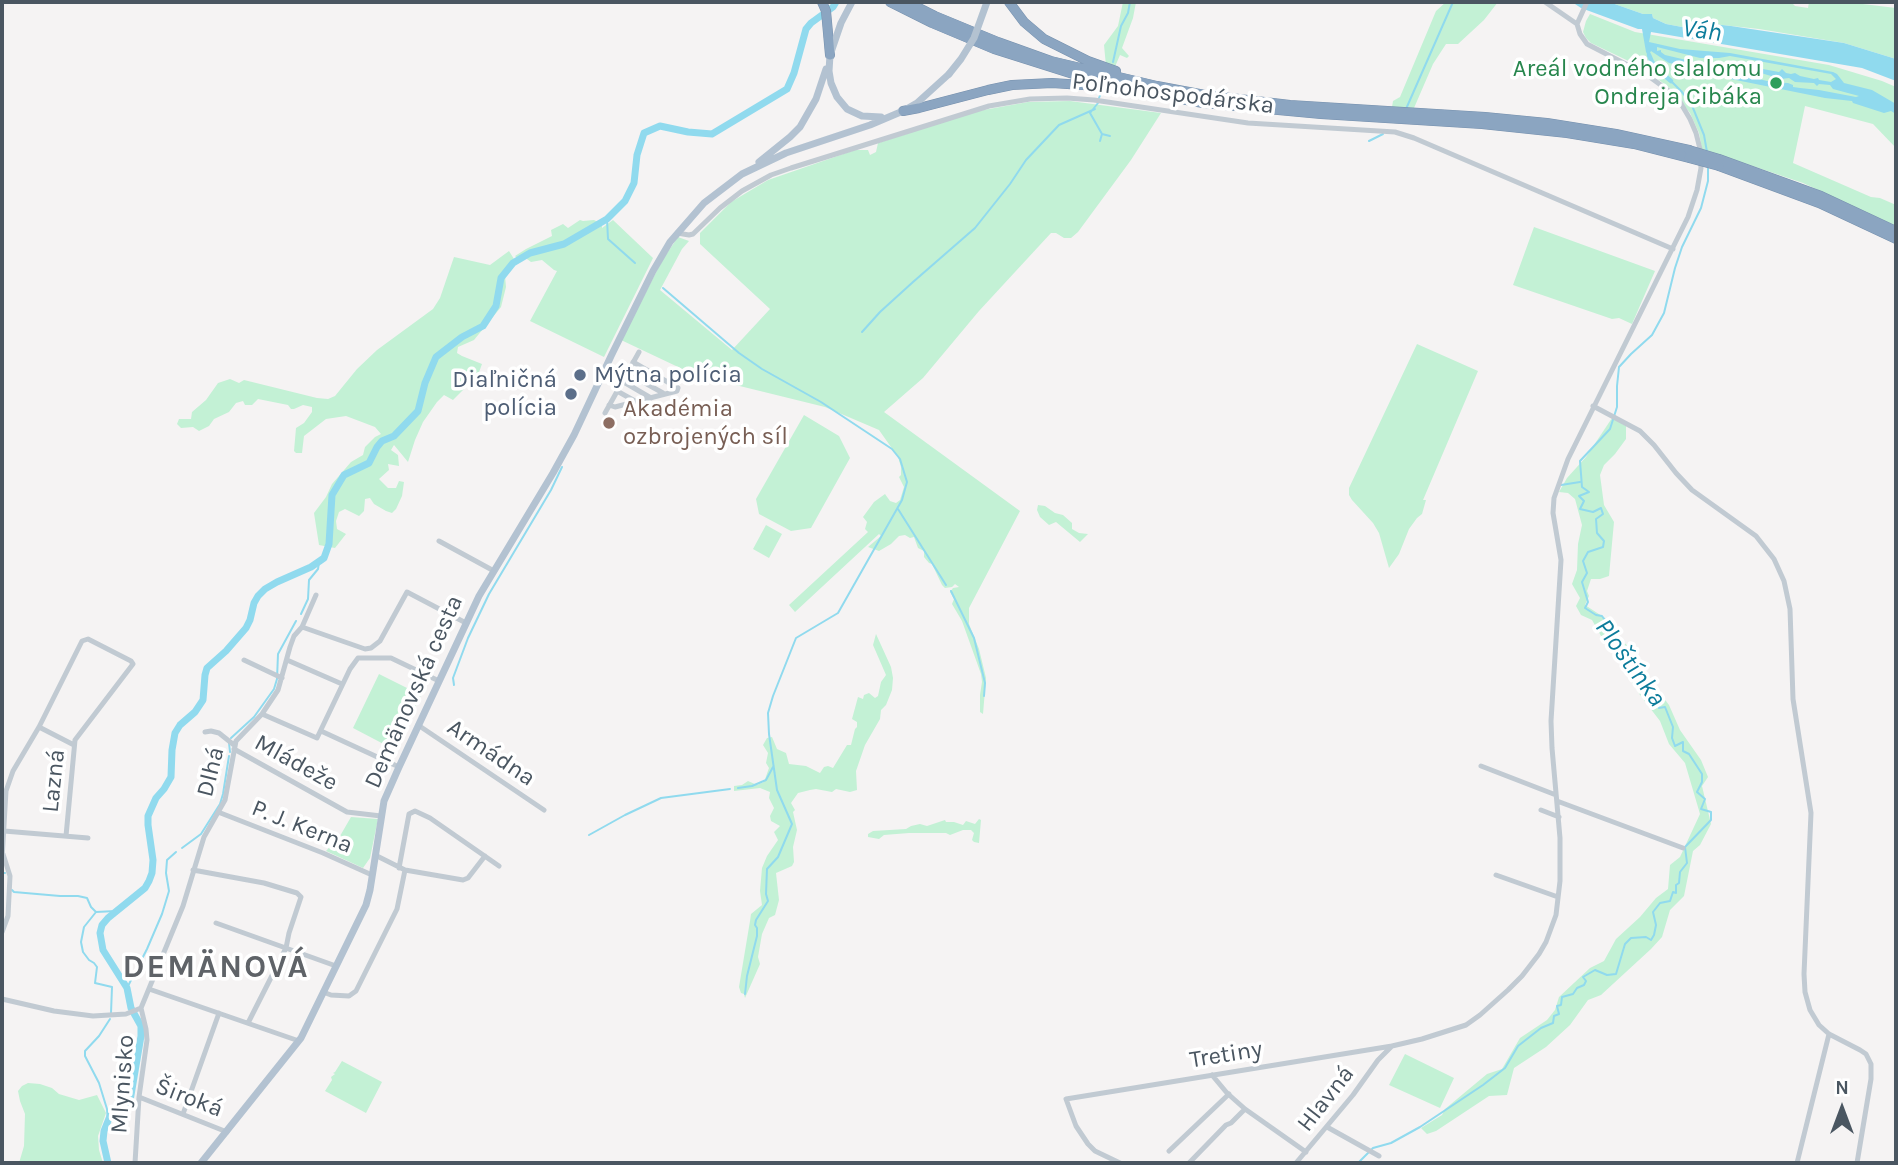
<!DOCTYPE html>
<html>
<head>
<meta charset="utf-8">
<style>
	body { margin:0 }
	#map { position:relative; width:1898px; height:1165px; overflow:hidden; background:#f5f3f3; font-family:Karla,sans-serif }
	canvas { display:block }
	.frame { position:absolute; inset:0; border:4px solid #4a5661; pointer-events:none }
	.north { position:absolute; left:1807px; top:1074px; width:70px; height:70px; -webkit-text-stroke:5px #fff; paint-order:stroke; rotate:0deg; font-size:19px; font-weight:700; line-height:28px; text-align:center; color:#4a5661 }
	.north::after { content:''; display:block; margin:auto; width:24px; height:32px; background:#4a5661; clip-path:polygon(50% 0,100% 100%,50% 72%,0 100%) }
</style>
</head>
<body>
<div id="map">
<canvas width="1898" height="1165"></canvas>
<div class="frame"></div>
<div class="north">N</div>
</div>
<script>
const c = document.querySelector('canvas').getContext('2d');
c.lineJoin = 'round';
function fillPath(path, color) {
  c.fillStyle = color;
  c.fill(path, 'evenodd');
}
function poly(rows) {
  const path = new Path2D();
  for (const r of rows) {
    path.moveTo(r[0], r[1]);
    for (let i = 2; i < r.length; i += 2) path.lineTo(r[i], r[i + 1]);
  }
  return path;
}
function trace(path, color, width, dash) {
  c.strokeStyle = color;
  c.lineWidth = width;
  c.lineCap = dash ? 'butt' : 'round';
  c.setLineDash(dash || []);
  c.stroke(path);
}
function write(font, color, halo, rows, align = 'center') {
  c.font = font + ' Karla,sans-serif';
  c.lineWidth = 7;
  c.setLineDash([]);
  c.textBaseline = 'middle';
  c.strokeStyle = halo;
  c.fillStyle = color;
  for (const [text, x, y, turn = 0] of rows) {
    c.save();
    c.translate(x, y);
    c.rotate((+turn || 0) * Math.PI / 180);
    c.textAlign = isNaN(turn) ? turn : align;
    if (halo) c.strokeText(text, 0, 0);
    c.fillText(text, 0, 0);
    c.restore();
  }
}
fillPath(poly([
	[1123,2,1136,2,1133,18,1122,48,1129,56,1127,58,1120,55,1114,69,1106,66,1104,45,1118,26],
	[1446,2,1498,2,1484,20,1458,44,1446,44,1433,64,1414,108,1392,107,1393,101,1400,97,1436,11],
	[1609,2,1791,2,1795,6,1808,8,1809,2,1846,2,1896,8,1896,59,1844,43,1759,29,1713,24,1682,27,1666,24,1653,18,1652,14,1643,14],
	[1590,14,1635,32,1829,65,1882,81,1896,87,1896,148,1873,124,1805,106,1793,163,1871,197,1880,198,1896,205,1896,226,1803,183,1702,149,1699,133,1690,113,1671,89,1643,68,1591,43,1586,38,1583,32,1586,21],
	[1070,101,1161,113,1131,160,1078,232,1071,238,1064,238,1056,233,1051,233,979,311,923,378,884,412,1020,511,969,608,969,624,979,649,986,678,983,714,980,712,980,695,982,682,981,674,962,621,952,604,954,599,950,592,953,588,959,587,955,584,952,587,945,588,942,585,932,564,929,563,924,557,924,551,918,548,914,537,910,538,905,535,899,536,891,544,879,551,868,547,881,536,879,534,795,612,789,605,868,532,865,529,867,522,863,517,874,502,885,494,890,501,896,503,900,500,904,487,899,477,901,475,901,467,898,457,879,430,825,407,695,375,621,340,663,259,678,237,689,241,682,249,660,290,732,350,770,309,700,244,700,233,731,202,768,180,855,150,868,150,870,155,876,152,878,143,978,111,1028,102],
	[580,220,583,221,594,220,602,224,602,228,613,220,653,258,604,357,530,321,557,271,554,270,542,260,531,262,523,256,517,258,515,256,526,249,552,236,551,230,563,224,568,228],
	[1534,227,1655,271,1632,324,1619,318,1612,319,1513,285],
	[509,251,514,259,500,275,505,276,506,287,501,307,474,340,458,347,457,353,462,356,482,364,478,375,453,400,444,395,437,402,423,422,415,440,408,462,394,445,391,450,398,455,399,466,388,464,389,470,379,479,388,488,396,488,399,481,404,482,402,496,396,509,392,513,386,511,374,504,370,498,365,499,364,511,359,516,345,509,339,512,336,521,337,529,346,534,335,548,319,545,314,513,326,497,332,484,351,462,363,455,365,447,375,437,381,434,375,427,346,416,326,419,304,436,302,453,296,453,294,451,296,428,304,423,312,412,312,407,303,405,294,409,291,409,288,405,258,399,252,405,245,405,243,401,236,403,229,412,214,419,209,426,199,431,193,427,181,428,177,424,179,419,191,419,192,412,206,400,218,383,230,379,239,383,244,380,317,398,328,399,335,396,357,369,377,350,433,309,440,298,454,257,490,265],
	[1417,344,1478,371,1423,500,1426,500,1422,514,1417,518,1409,529,1399,554,1389,568,1379,533,1373,523,1352,500,1349,495,1349,488],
	[804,415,839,436,850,458,811,528,791,531,759,514,756,499],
	[1612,418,1626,426,1626,439,1615,454,1604,465,1600,475,1604,505,1614,522,1609,576,1600,579,1591,579,1587,591,1589,596,1585,605,1608,620,1612,625,1614,633,1633,651,1639,665,1669,705,1680,730,1701,760,1708,777,1702,786,1711,824,1700,845,1693,851,1684,896,1670,910,1662,937,1651,949,1601,995,1588,1000,1570,1025,1546,1047,1514,1068,1507,1095,1489,1096,1436,1131,1427,1134,1421,1128,1442,1115,1445,1109,1487,1074,1502,1069,1520,1038,1547,1020,1555,1010,1559,997,1590,968,1604,961,1616,939,1640,917,1656,898,1668,889,1670,865,1680,857,1700,814,1685,763,1669,744,1660,721,1640,695,1613,652,1605,643,1592,620,1581,615,1576,606,1580,598,1572,584,1577,570,1578,544,1582,525,1575,499,1568,493,1559,492,1567,478,1586,457],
	[1038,505,1045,506,1055,513,1063,515,1072,523,1072,529,1079,533,1088,534,1080,542,1056,522,1049,525,1040,517,1037,510],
	[766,525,782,534,769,558,753,549],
	[876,634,891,667,893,678,892,690,886,705,881,710,880,719,865,745,856,771,857,790,850,792,836,789,832,792,816,789,810,790,798,793,791,803,795,810,793,812,797,830,793,847,794,862,792,866,776,873,779,900,775,915,769,918,762,934,758,957,760,964,745,998,744,994,741,993,739,987,750,921,751,914,762,905,760,891,762,868,767,856,778,840,774,832,780,826,771,821,770,816,774,808,769,798,770,792,760,788,734,791,734,786,742,785,748,781,757,785,764,782,769,768,766,763,768,753,763,745,767,738,772,737,777,749,786,753,789,764,806,766,820,773,824,767,828,766,833,768,847,745,851,745,855,729,857,727,857,722,852,719,858,697,863,699,864,695,869,693,875,698,878,696,881,682,886,675,873,645],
	[379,674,421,695,395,750,353,728],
	[351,817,378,819,370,858,363,868,326,851,340,836],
	[979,819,981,820,979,843,974,842,972,840,974,833,971,830,963,830,950,835,946,833,909,833,884,835,879,839,868,837,868,834,873,831,906,829,911,826,920,824,927,826,945,820,946,822,954,822,963,825,966,821,975,824],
	[1405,1054,1454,1078,1440,1108,1389,1085],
	[342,1061,382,1082,366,1113,325,1091,332,1080,331,1077,335,1074,333,1073,335,1072],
	[28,1083,40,1084,52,1088,59,1094,79,1100,97,1095,106,1113,98,1136,99,1150,103,1163,19,1163,24,1146,25,1114,20,1101,18,1091,22,1086]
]), '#c3f1d5');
fillPath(poly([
	[1572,2,1609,2,1643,14,1652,14,1653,18,1666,24,1682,27,1713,24,1731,26,1844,43,1896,59,1896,81,1862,68,1651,32,1649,42,1680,49,1730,53,1833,72,1837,74,1844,83,1872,90,1896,104,1896,114,1891,111,1884,113,1853,103,1852,101,1825,98,1721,77,1705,70,1669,63,1651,51,1650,53,1653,61,1650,60,1646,52,1642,29,1638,29,1581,8],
	[1657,47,1700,58,1719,58,1730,56,1831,74,1836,79,1831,82,1819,80,1818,78,1814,79,1800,76,1795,73,1791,74,1786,73,1782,69,1779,72,1752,67,1749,64,1740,65,1730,62,1726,68,1712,66,1665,55,1661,52,1661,50,1657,51],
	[1734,69,1748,71,1751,70,1781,79,1789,78,1795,82,1814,83,1817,86,1819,84,1830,85,1833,89,1859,96,1856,97,1819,90,1800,88,1793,87,1793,85,1788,83,1771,82,1751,77,1730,76,1728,71]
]), '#90daee');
trace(poly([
	[1113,62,1121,26,1128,13,1130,2],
	[1671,81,1682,92,1693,108,1704,135,1707,152],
	[1099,98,1101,93],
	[1098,103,1090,113,1102,134,1100,141],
	[1406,109,1453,2],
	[1102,134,1110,136],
	[1369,141,1383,134],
	[607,219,608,239,635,263],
	[663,288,739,353,762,369,821,402,892,449,900,459,907,482,902,500,838,613,796,638,773,696,768,713,769,734,777,790,792,824,778,857,767,869,766,894,768,901,756,920,755,925,757,928,757,936,747,976,745,994],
	[862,332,880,312,913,282,975,228,1010,184,1026,160,1059,125,1095,109],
	[1561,485,1580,482],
	[898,509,946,585],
	[951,591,974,638,985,683,984,696],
	[301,614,308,599,309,580,318,569,319,562],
	[454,685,453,678,468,638,489,594,551,490,562,467],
	[231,738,254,717,274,689,277,679,278,654,296,621],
	[229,743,230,752],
	[738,788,752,786,766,780,773,767],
	[589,835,625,815,661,798,730,789],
	[182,848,201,834,220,804,223,794,229,756],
	[2,873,5,873],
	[12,890,14,892,60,896,78,896,87,898,91,907,96,912,116,911],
	[96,912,84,927,81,942,83,952,89,960,94,963,97,967,95,983,112,987,111,1013],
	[127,988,147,949,162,914,169,891,166,873,167,860,176,852],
	[108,1123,107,1109,99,1083,85,1056,85,1051,99,1036,110,1019],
	[1358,1163,1373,1148,1391,1143,1420,1127,1483,1085,1505,1068,1518,1046,1541,1028,1553,1023,1554,1016,1559,1014,1557,1006,1561,1005,1562,997,1573,994,1577,988,1584,985,1586,981,1583,977,1595,970,1607,975,1616,974,1625,944,1631,938,1646,937,1651,940,1654,935,1656,925,1653,912,1660,903,1670,901,1673,892,1676,893,1676,885,1679,883,1680,872,1687,863,1685,847,1711,820,1711,812,1701,809,1705,799,1697,792,1702,782,1702,774,1689,754,1683,751,1683,742,1675,746,1672,738,1673,727,1665,707,1659,708,1658,696,1650,689,1645,678,1632,667,1629,652,1610,643,1607,623,1602,616,1596,615,1585,608,1588,602,1582,582,1587,573,1583,561,1588,552,1603,547,1604,541,1597,533,1596,519,1603,514,1601,508,1593,512,1580,509,1584,501,1579,496,1589,492,1582,487,1580,461,1610,429,1617,407,1617,386,1619,367,1631,354,1652,335,1664,313,1675,268,1682,247,1701,208,1708,181,1708,168]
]), '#90daee', 2);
trace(poly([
	[1649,55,1652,62,1659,71,1671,81]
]), '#90daee', 4.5);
trace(poly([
	[108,1163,103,1141,104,1131,110,1116,127,1106,130,1101,141,1036,141,1026,131,1008,127,988,103,950,100,933,102,925,108,918,145,888,149,881,152,873,153,860,148,825,148,816,156,798,164,789,171,777,172,750,175,733,180,725,195,712,203,700,205,675,207,668,226,651,246,628,250,620,254,603,258,596,265,589,277,582,311,567,324,558,329,544,332,495,344,475,369,463,377,447,382,441,394,436,418,411,425,383,436,357,462,337,483,326,496,306,501,278,513,263,530,253,564,244,607,219,625,201,634,183,637,155,644,133,660,126,688,132,712,134,787,89,794,73,806,29,811,23,833,7,836,2]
]), '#90daee', 7);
const highway = poly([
	[822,2,826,11,830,55],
	[890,2,932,23,994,49,1114,87,1203,103,1321,114,1482,124,1567,133,1634,144,1689,158],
	[907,2,935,16,998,42,1051,61,1157,86,1205,95,1290,105,1485,117,1547,123,1616,134,1689,150],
	[1009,2,1024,22,1044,39,1088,61,1116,71],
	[903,111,919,108,988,90,1012,85,1052,83,1098,86],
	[1719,159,1821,196,1896,231],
	[1719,166,1819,203,1896,239]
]);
trace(highway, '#7690ad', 10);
trace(poly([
	[1545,2,1577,24],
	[1577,24,1587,2],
	[677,233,689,235,693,234,720,208,742,191,771,175,791,168,989,106,1030,99,1067,98,1094,100,1248,123,1395,132,1414,138,1673,249],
	[627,373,663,393],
	[622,381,651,398],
	[617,391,635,401],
	[609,405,615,407,677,391,678,388,633,362],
	[1593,406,1640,431,1654,445,1676,473,1692,490,1756,536,1774,559,1784,581,1790,609,1793,699,1811,813,1804,974,1805,992,1810,1010,1819,1025,1829,1034,1860,1050,1866,1054,1871,1064,1871,1079,1857,1163],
	[605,413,639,352],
	[439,541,494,571],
	[302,627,365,649,371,648,380,641,407,592,466,623],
	[244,660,282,678],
	[287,660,342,684],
	[262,714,317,738,350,669,358,658,391,658,439,681],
	[418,725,544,810],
	[39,727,74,745],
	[321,731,399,767],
	[205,732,211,731,219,733,234,745],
	[234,749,347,812,381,816],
	[1481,766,1556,795],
	[1557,801,1683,848],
	[1541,810,1559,817],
	[218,812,323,853,372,875],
	[4,831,88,838],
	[375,855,405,870,463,880,468,878,485,856],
	[2,859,6,791,13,771,39,727,82,641,88,639,131,661,133,664,75,740,66,836],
	[399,868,409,814,415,811,430,818,499,866],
	[193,870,264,883,297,893,301,897,289,933,286,948,248,1023],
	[1496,875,1558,897],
	[216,923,336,966],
	[2,932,8,916,10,876,3,854],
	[149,989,299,1041],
	[323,992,331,995,349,996,356,991,397,909,405,870],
	[2,999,54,1011,93,1016,126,1014,141,1008],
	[141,1008,183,906,204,837,225,800,236,741,262,714,278,690,290,647,294,636,302,627,316,595],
	[1212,1075,1227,1093,1245,1109,1306,1152],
	[139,1097,227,1132],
	[183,1114,219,1013],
	[1327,1127,1379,1156],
	[1169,1151,1229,1094],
	[135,1163,139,1097,147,1040,146,1029,141,1008],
	[1120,1163,1095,1151,1088,1144,1076,1126,1066,1099,1392,1046],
	[1189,1163,1226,1125,1231,1123,1245,1109],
	[1296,1163,1353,1095,1378,1060,1392,1046,1422,1039,1466,1025,1480,1015,1508,990,1522,976,1539,954,1546,942,1556,915,1560,881,1560,838,1552,748,1551,721,1561,560,1553,513,1554,498,1568,459,1688,217,1697,190,1701,168,1700,149,1696,133,1690,119,1680,102,1669,91,1647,75,1587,44,1580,34,1577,24],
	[1797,1163,1829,1034]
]), '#c1cad2', 5);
trace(poly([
	[852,2,841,23,830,55,829,71,831,83,837,97,847,109,862,116,881,117],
	[759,162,790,137,800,127,816,99,826,69],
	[201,1163,301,1038,366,905,370,890,384,801,399,767,479,596,553,473,574,435,612,354,653,271,670,242,704,203,742,174,786,153,870,125,903,111,917,103,949,74]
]), '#b3c2d1', 7);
trace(highway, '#8ba5c1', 9);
const highwayBridge = poly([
	[1689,150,1719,159],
	[1689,158,1719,166]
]);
trace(highwayBridge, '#7690ad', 10, []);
trace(poly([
	[949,74,961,59,974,38,987,2]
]), '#b3c2d1', 7);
trace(highwayBridge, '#8ba5c1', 9);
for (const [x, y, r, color] of [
	[1776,83,7,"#2e9e5b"],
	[580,375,7,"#5c6f8a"],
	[571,394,7,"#5c6f8a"],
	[609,423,7,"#8d6e63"]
]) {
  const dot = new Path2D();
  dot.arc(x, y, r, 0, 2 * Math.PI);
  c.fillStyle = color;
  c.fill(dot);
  trace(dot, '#fff', 2.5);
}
write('24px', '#27864d', '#fff', [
	["Areál vodného slalomu",1762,69],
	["Ondreja Cibáka",1762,97]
], 'right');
write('24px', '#4a5661', '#fff', [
	["Poľnohospodárska",1173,94,7],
	["Demänovská cesta",414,692,-66],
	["Armádna",491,753,34],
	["Mládeže",296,763,29],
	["Dlhá",211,772,-76],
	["Lazná",54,781,-84],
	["P. J. Kerna",302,827,22],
	["Tretiny",1226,1055,-9],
	["Mlynisko",123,1084,-86],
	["Široká",189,1098,21],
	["Hlavná",1326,1099,-52]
]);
write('24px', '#4e5e75', '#fff', [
	["Mýtna polícia",594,375],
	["Diaľničná",557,380,"right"],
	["polícia",557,408,"right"]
], 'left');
write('24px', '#785e54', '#fff', [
	["Akadémia",623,409],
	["ozbrojených síl",623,437]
], 'left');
write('italic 26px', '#0c7c9b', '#fff', [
	["Váh",1702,31,8],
	["Ploštínka",1630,663,54]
]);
c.letterSpacing = '2px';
write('bold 32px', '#5f6368', '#fff', [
	["DEMÄNOVÁ",216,968]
]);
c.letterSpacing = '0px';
</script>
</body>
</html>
